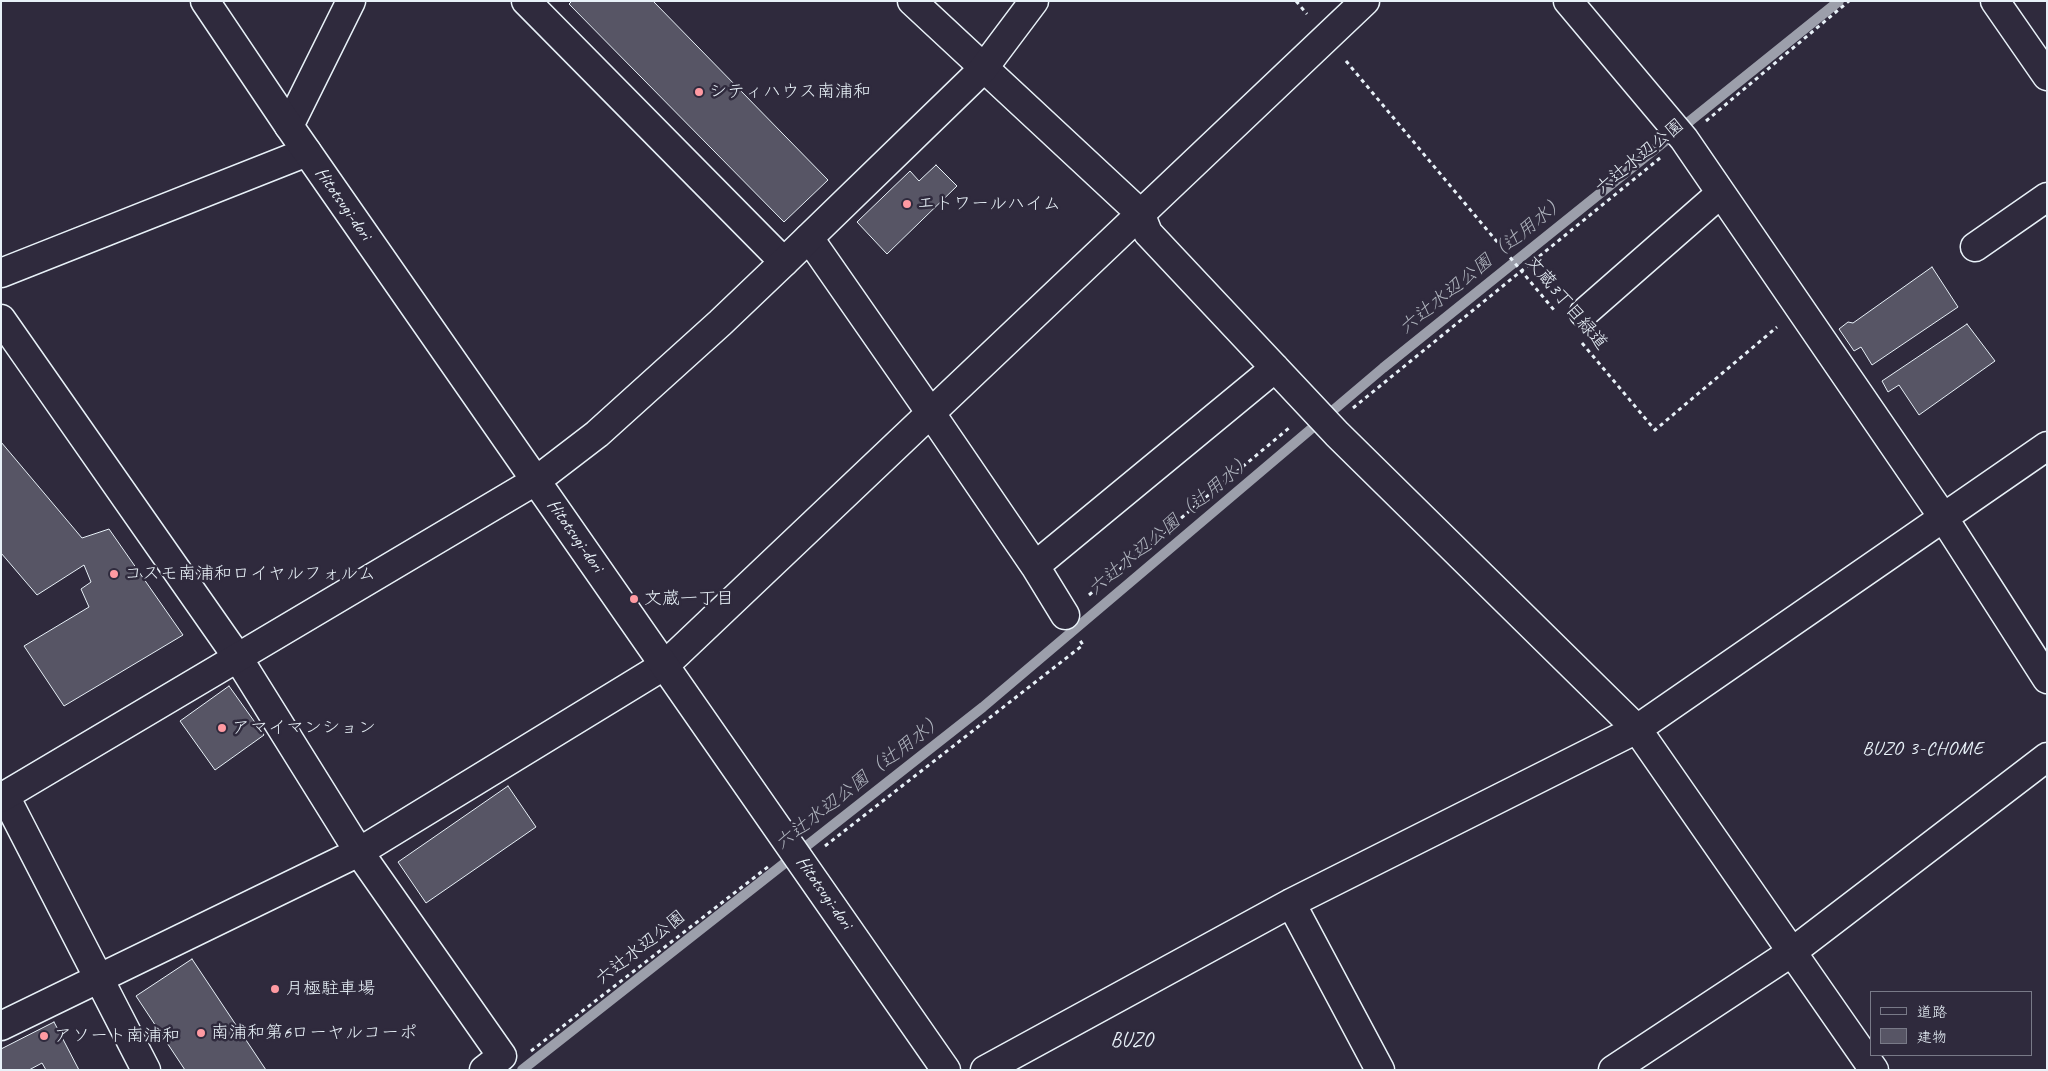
<!DOCTYPE html>
<html>
<head>
<meta charset="utf-8">
<style>
	body { margin:0 }
	#map { position:relative; width:2048px; height:1071px; overflow:hidden; background:#2f2a3d; font-family:Caveat,"Klee One",sans-serif }
	canvas { display:block }
	.frame { position:absolute; inset:0; border:2px solid #e8f1f8; pointer-events:none }
	.legend { position:absolute; left:1870px; top:991px; width:162px; height:65px; box-sizing:border-box; background:#2f2a3d; border:1px solid #797a88; margin:0; padding:6px 9px; list-style:none; font-size:15px; color:#e8f1f8 }
	.legend li { display:flex; align-items:center; gap:10px; height:25px }
	.legend b { width:25px; border:1px solid #797a88 }
</style>
</head>
<body>
<div id="map">
<canvas width="2048" height="1071"></canvas>
<div class="frame"></div>
<ul class="legend">
<li><b style="height:6px;background:#2f2a3d"></b>道路</li>
<li><b style="height:14px;background:#575565"></b>建物</li>
</ul>
</div>
<script>
const c = document.querySelector('canvas').getContext('2d');
c.lineJoin = 'round';
function poly(rows) {
  const path = new Path2D();
  for (const r of rows) {
    path.moveTo(r[0], r[1]);
    for (let i = 2; i < r.length; i += 2) path.lineTo(r[i], r[i + 1]);
  }
  return path;
}
function trace(path, color, width, dash) {
  c.strokeStyle = color;
  c.lineWidth = width;
  c.lineCap = dash ? 'butt' : 'round';
  c.setLineDash(dash || []);
  c.stroke(path);
}
function fillPath(path, color) {
  c.fillStyle = color;
  c.fill(path, 'evenodd');
}
function write(font, color, halo, rows, align = 'center') {
  c.font = font + ' Caveat,"Klee One",sans-serif';
  c.lineWidth = 5;
  c.setLineDash([]);
  c.textBaseline = 'middle';
  c.strokeStyle = halo;
  c.fillStyle = color;
  for (const [text, x, y, turn = 0] of rows) {
    c.save();
    c.translate(x, y);
    c.rotate((+turn || 0) * Math.PI / 180);
    c.textAlign = isNaN(turn) ? turn : align;
    if (halo) c.strokeText(text, 0, 0);
    c.fillText(text, 0, 0);
    c.restore();
  }
}
trace(poly([
	[522,1070,983,707,1383,368,1839,1]
]), '#9c9fab', 10);
const building = poly([
	[572,1,653,1,828,180,784,222,569,4,572,1],
	[936,165,957,186,887,254,857,222,910,171,919,181,936,165],
	[1932,267,1958,307,1872,365,1861,347,1854,351,1839,329,1848,322,1853,323,1932,267],
	[1967,324,1995,361,1919,415,1899,385,1888,392,1882,381,1967,324],
	[1,442,82,538,109,529,183,635,64,706,24,646,89,607,81,589,91,582,84,565,37,595,1,553,1,442],
	[229,686,264,735,215,770,180,721,229,686],
	[508,786,536,827,426,903,398,862,508,786],
	[192,959,266,1070,185,1070,136,996,192,959],
	[54,1022,79,1070,46,1070,42,1063,29,1070,1,1070,1,1049,54,1022]
]);
fillPath(building, '#575565');
trace(building, '#e8f1f8', 1);
const street = poly([
	[526,1,784,262],
	[912,1,1140,213,1148,233,1337,434,1637,729,1874,1070],
	[1568,1,1684,139,1943,517,2047,679],
	[1995,1,2047,76],
	[289,126,351,1],
	[809,238,930,412,1035,566,1065,615],
	[1975,247,2047,197],
	[1,273,307,152],
	[1584,313,1721,193],
	[1,319,238,658,359,852,502,1056,484,1070],
	[1035,566,1275,368],
	[5,796,146,1070],
	[1291,903,1380,1070],
	[1,1026,359,852,665,665,1365,1],
	[985,1070,1291,903,1637,729,2047,446],
	[1613,1070,1792,952,2047,757]
]);
const secondary = poly([
	[205,1,289,126,946,1070],
	[1,798,537,480,597,434,720,323,784,262,983,69,1034,1]
]);
trace(street, '#e8f1f8', 31);
trace(secondary, '#e8f1f8', 31);
trace(poly([
	[1296,1,1307,14],
	[1346,61,1554,310],
	[1706,121,1849,1],
	[1582,343,1655,430,1777,327],
	[1353,408,1660,158],
	[1089,595,1289,428],
	[825,846,1083,645,1079,639],
	[531,1051,769,866]
]), '#e8f1f8', 3, [4, 4]);
trace(street, '#2f2a3d', 28);
trace(secondary, '#2f2a3d', 28);
for (const [x, y, r, color] of [
	[699,92,5,"#ff9aa2"],
	[907,204,5,"#ff9aa2"],
	[114,574,5,"#ff9aa2"],
	[634,599,5,"#ff9aa2"],
	[222,728,5,"#ff9aa2"],
	[275,989,5,"#ff9aa2"],
	[201,1033,5,"#ff9aa2"],
	[44,1036,5,"#ff9aa2"]
]) {
  const dot = new Path2D();
  dot.arc(x, y, r, 0, 2 * Math.PI);
  c.fillStyle = color;
  c.fill(dot);
  trace(dot, '#2f2a3d', 2);
}
write('18px', '#e8f1f8', '#2f2a3d', [
	["シティハウス南浦和",709,92],
	["エトワールハイム",917,204],
	["コスモ南浦和ロイヤルフォルム",124,574],
	["文蔵一丁目",644,599],
	["アマイマンション",232,728],
	["月極駐車場",285,989],
	["南浦和第6ローヤルコーポ",211,1033],
	["アソート南浦和",54,1036]
], 'left');
write('18px', '#e8f1f8', '#2f2a3d', [
	["六辻水辺公園",1640,157,-39],
	["Hitotsugi-dori",343,204,55],
	["文蔵3丁目緑道",1566,303,50],
	["Hitotsugi-dori",575,536,55],
	["Hitotsugi-dori",824,893,55],
	["六辻水辺公園",641,948,-38]
]);
write('italic 19px', '#afb4be', '#2f2a3d', [
	["六辻水辺公園（辻用水）",1483,265,-39],
	["六辻水辺公園（辻用水）",1171,525,-40],
	["六辻水辺公園（辻用水）",860,782,-38]
]);
c.letterSpacing = '1px';
write('19px', '#e8f1f8', '#2f2a3d', [
	["BUZO 3-CHOME",1923,749]
]);
c.letterSpacing = '0px';
c.letterSpacing = '1px';
write('20px', '#e8f1f8', '#2f2a3d', [
	["BUZO",1132,1041]
]);
c.letterSpacing = '0px';
</script>
</body>
</html>
